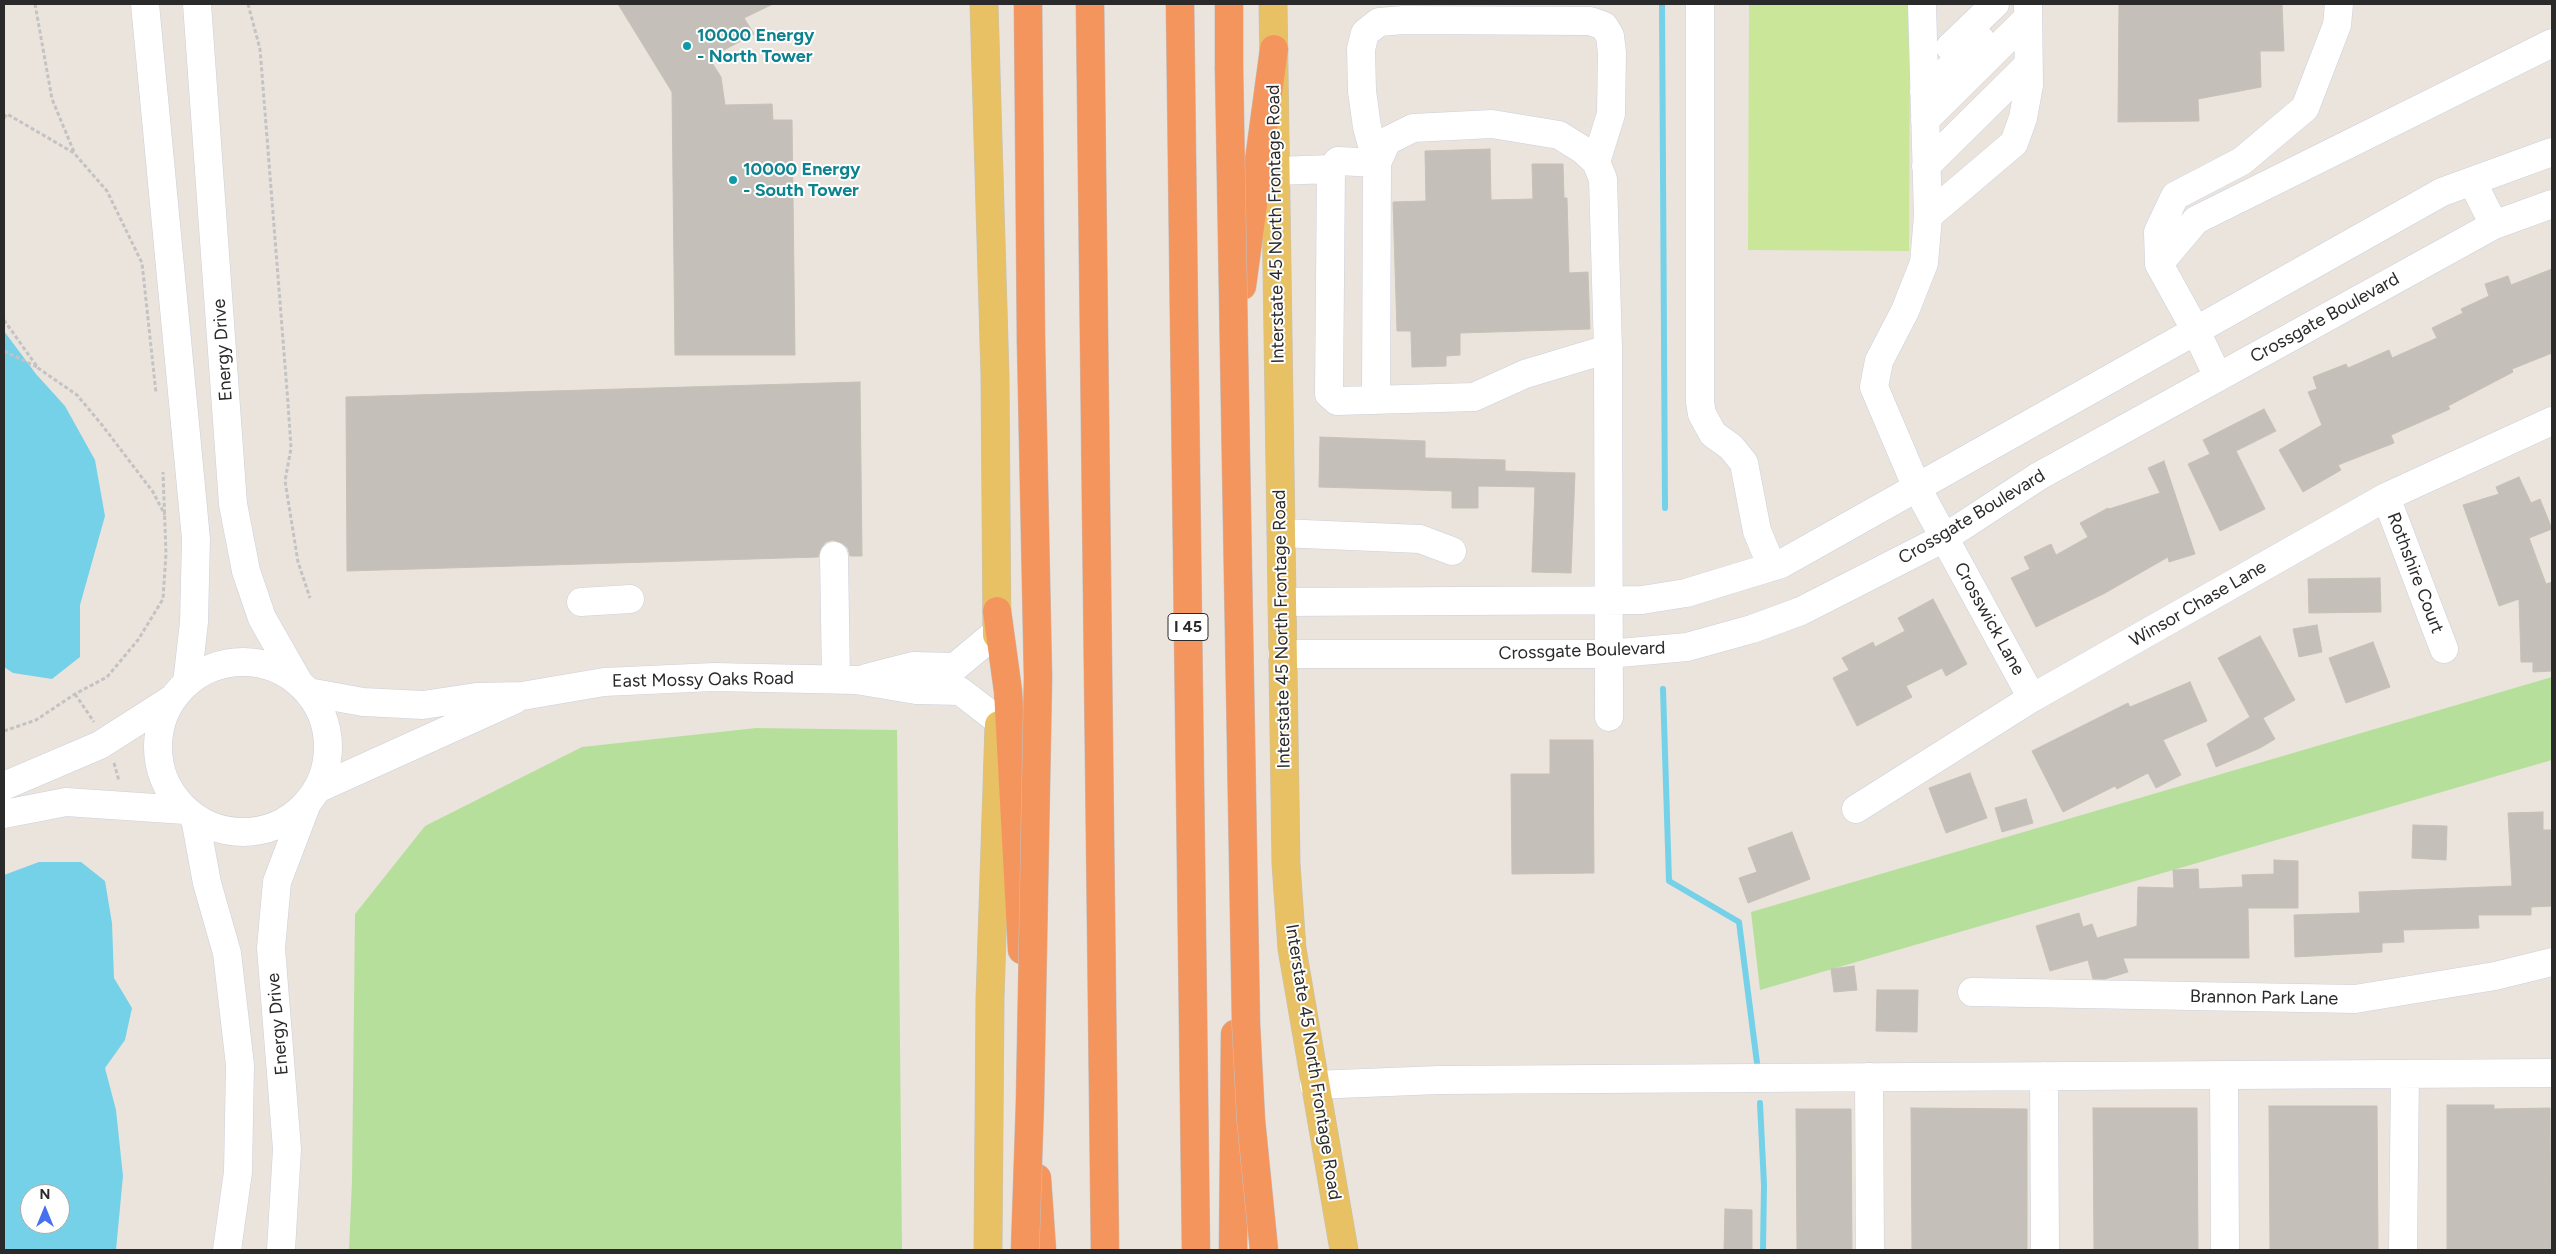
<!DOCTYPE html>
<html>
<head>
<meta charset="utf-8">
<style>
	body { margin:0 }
	#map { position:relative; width:2556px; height:1254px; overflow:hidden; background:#ebe4dd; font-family:Figtree,sans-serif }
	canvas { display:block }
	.frame { position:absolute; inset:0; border:5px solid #2a2a2a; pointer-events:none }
	.north { position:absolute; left:20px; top:1184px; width:50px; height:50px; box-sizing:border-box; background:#fff; border:1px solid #aaa; border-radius:50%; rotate:0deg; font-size:14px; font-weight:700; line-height:20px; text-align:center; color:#2a2a2a }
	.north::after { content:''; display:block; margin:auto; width:18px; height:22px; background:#4670ef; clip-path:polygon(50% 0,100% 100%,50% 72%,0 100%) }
</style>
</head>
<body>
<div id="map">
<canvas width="2556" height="1254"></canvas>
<div class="frame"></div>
<div class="north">N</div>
</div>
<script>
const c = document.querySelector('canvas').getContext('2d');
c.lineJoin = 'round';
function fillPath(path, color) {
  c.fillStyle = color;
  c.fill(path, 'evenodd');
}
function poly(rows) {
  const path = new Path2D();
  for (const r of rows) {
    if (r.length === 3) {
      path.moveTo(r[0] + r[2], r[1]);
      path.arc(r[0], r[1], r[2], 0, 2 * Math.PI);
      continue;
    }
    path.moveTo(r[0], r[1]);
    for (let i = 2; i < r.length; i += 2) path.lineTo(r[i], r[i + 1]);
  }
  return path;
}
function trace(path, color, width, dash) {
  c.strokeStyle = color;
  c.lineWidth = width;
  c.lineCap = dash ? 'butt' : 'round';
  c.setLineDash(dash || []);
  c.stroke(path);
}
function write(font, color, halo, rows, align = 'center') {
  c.font = font + ' Figtree,sans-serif';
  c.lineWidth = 4;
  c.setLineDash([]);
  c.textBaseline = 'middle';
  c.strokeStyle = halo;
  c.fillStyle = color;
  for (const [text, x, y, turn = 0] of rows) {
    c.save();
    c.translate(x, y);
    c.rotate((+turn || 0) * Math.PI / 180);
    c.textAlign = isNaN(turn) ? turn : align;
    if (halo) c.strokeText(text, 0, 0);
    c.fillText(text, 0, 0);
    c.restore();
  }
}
fillPath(poly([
	[2552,677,2552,760,1760,990,1751,912],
	[756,728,897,730,902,1250,349,1250,352,1180,355,914,425,826,582,747]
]), '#b7df9c');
fillPath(poly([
	[1749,4,1910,4,1909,251,1748,250]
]), '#cae698');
fillPath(poly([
	[4,331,36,374,65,406,95,460,105,516,80,605,80,657,52,679,13,673,4,667],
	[39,862,81,862,105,881,112,923,114,978,132,1008,125,1040,105,1068,116,1110,123,1176,116,1250,4,1250,4,875],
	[30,1194,60,1194,60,1224,30,1224]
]), '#75d1e8');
trace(poly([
	[1662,4,1665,508],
	[1663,689,1669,881,1739,922,1757,1063],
	[1760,1103,1764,1185,1763,1250]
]), '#75d1e8', 6);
const building = poly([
	[618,4,773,4,744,18,754,34,709,58,721,77,725,105,772,104,773,120,792,120,795,355,675,355,672,92,618,4],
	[2119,4,2282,4,2284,51,2260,51,2261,87,2198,99,2199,121,2118,122,2119,4],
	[1490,149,1491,200,1533,199,1532,164,1563,164,1564,198,1567,198,1569,273,1588,272,1590,329,1460,333,1460,355,1446,356,1446,366,1412,367,1411,331,1397,331,1393,202,1426,201,1425,151,1490,149],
	[2552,269,2552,353,2512,369,2513,372,2448,406,2450,409,2391,435,2394,443,2338,465,2341,470,2303,492,2279,450,2322,425,2308,392,2317,389,2313,377,2346,364,2348,368,2389,350,2392,358,2437,338,2432,328,2463,313,2461,309,2489,296,2485,284,2508,276,2511,285,2552,269],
	[860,382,862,556,850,556,848,548,842,543,833,540,826,542,821,548,818,557,347,571,346,397,860,382],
	[2264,409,2276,431,2236,451,2265,509,2220,531,2188,464,2210,454,2203,440,2264,409],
	[1320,437,1425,441,1425,458,1505,460,1505,471,1575,473,1571,573,1532,572,1535,487,1478,486,1478,508,1452,508,1452,491,1319,487,1320,437],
	[2164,461,2195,554,2169,562,2168,557,2105,593,2036,627,2011,578,2030,569,2024,557,2051,544,2056,555,2088,537,2080,523,2108,508,2109,509,2160,493,2148,468,2164,461],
	[2519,477,2531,503,2540,499,2552,529,2529,538,2546,584,2552,582,2552,671,2533,672,2533,662,2521,662,2519,599,2499,606,2463,505,2499,494,2496,487,2519,477],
	[2380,578,2381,612,2309,613,2308,579,2380,578],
	[1933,599,1967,664,1946,676,1942,668,1906,686,1912,697,1857,726,1833,678,1849,670,1842,658,1873,642,1875,647,1905,631,1898,618,1933,599],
	[2317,625,2322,652,2299,657,2293,629,2317,625],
	[2260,636,2295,700,2263,718,2275,739,2260,748,2216,767,2207,744,2250,717,2218,658,2260,636],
	[2373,642,2390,687,2346,703,2329,658,2373,642],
	[2190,682,2207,721,2163,740,2181,775,2156,788,2148,773,2117,789,2115,786,2063,812,2032,751,2128,703,2130,707,2190,682],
	[1550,740,1593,740,1594,873,1512,874,1511,774,1550,774,1550,740],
	[1970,773,1987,818,1946,833,1929,788,1970,773],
	[2026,799,2033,823,2002,832,1995,808,2026,799],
	[2543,812,2543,830,2552,830,2552,906,2531,907,2531,915,2478,915,2479,928,2403,930,2404,942,2382,943,2382,952,2295,957,2294,915,2360,913,2359,892,2512,886,2508,813,2543,812],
	[2413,825,2447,826,2446,860,2412,858,2413,825],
	[1792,832,1810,879,1748,903,1739,878,1757,872,1748,848,1792,832],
	[2274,860,2298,861,2298,908,2248,908,2249,958,2123,958,2128,972,2105,979,2093,979,2088,960,2050,971,2036,926,2079,913,2083,927,2092,924,2097,938,2137,926,2138,887,2174,888,2173,870,2198,869,2199,889,2243,887,2242,875,2274,874,2274,860],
	[1854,966,1857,990,1834,992,1831,969,1854,966],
	[1877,990,1918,990,1917,1032,1876,1031,1877,990],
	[2447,1105,2494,1105,2494,1109,2550,1108,2551,1250,2447,1250,2447,1105],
	[2269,1106,2377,1106,2378,1250,2270,1250,2269,1106],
	[1911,1108,2027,1109,2027,1250,1912,1250,1911,1108],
	[2093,1108,2197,1108,2198,1250,2094,1250,2093,1108],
	[1796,1109,1851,1109,1852,1250,1797,1250,1796,1109],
	[1725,1209,1752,1210,1752,1250,1724,1250,1725,1209]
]);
fillPath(building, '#c4bfb8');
trace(building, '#c6c0b6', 1);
const minor = poly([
	[145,4,196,539,194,622,187,683],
	[197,4,233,504,246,571,262,618,299,683],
	[1700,4,1700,402,1702,414,1713,434,1731,447,1744,463,1757,531,1772,567],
	[1922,4,1928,216,1924,263,1905,311,1879,361,1874,387,1917,488,2032,698],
	[1950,47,1995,4],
	[1924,91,1981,40],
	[1925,120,2028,18],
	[1377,163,1338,161,1331,169,1329,394,1337,401,1474,397,1525,374,1608,349,1609,717],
	[1377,163,1387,141,1413,128,1492,124,1559,135,1583,150,1596,162,1603,179,1608,349],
	[1926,166,2028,65],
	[1276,171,1331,169],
	[2472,181,2494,225],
	[1928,216,2014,143,2023,118,2029,85,2028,4],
	[2159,264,2196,220,2552,43],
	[2218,377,2196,331,2159,264,2158,232,2175,196,2242,161,2305,108,2337,25,2339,4],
	[1376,399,1377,163,1367,127,1362,91,1361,49,1365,33,1379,22,1404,20,1590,21,1604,26,1610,36,1612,53,1611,114,1596,162],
	[2386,497,2444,649],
	[1281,533,1420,539,1452,551],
	[834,556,836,679],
	[581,602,630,599],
	[1282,602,1642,600,1686,593,1781,564,2442,192,2552,152],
	[1282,654,1608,654,1687,647,1752,629,1801,611,1944,538,2039,476,2494,225,2552,204],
	[243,747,85],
	[866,678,913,666,955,667,997,632],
	[308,692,363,702,423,705,476,697,522,696,604,682,714,677,856,680,916,690,960,691,999,721],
	[4,786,100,745,172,699],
	[317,789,514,700],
	[1856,809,2032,698,2386,497,2552,421],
	[4,814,66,802,185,810],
	[195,818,207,883,227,953,240,1065,238,1172,227,1250],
	[1972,992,2355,999,2495,976,2552,962],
	[2224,1075,2225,1250],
	[2044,1076,2045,1250],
	[1869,1077,1870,1250],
	[1314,1085,1439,1080,2552,1073],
	[281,1250,287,1149,271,948,277,882,307,803],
	[2403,1250,2405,1074]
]);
const major = poly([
	[984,4,995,376,997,635],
	[1273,4,1286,864,1292,949,1344,1250],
	[988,1250,990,998,999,725]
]);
const highway = poly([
	[1028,4,1031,341],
	[1090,4,1105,1250],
	[1180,4,1196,1250],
	[1229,4,1229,67],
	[1242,286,1274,49],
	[997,611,1008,691,1022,950],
	[1037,1178,1042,1250],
	[1233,1250,1235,1034]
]);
trace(minor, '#cbcfdb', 29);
trace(major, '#c3c3c3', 29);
trace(highway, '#c3c3c3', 29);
trace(poly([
	[35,4,52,99,74,152],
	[248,4,260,49,288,403,291,448,285,481,298,562,310,598],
	[4,118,7,114,74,153,107,191,142,263,156,393],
	[4,320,38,368,77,395,102,425,153,492,165,515],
	[4,351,37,367],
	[75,694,94,722],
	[4,731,36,720,75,694,107,677,138,640,163,599,166,553,163,472],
	[114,763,119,781]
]), '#c3c3c3', 3, [4, 2.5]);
trace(minor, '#fff', 28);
trace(major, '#e8c164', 28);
trace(highway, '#f5955e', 28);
const highwayBridge = poly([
	[1229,67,1246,1024,1251,1120,1264,1250],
	[1025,1250,1030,1101,1038,678,1031,341]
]);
trace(highwayBridge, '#c3c3c3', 29, []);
trace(highwayBridge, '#f5955e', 28);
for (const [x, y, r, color] of [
	[687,46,5,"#0f9aa8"],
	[733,180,5,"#0f9aa8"]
]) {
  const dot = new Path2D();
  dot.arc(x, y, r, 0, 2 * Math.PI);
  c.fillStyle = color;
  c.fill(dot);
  trace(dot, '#fff', 2);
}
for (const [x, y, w] of [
	[1188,627,40]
]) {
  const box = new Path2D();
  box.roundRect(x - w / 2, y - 13.5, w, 27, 4);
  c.fillStyle = '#fff';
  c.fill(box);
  trace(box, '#2a2a2a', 1);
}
write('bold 16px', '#2a2a2a', null, [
	["I 45",1188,627]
]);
write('bold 18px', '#0d838f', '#fff', [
	["10000 Energy",697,36],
	["- North Tower",697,57],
	["10000 Energy",743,170],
	["- South Tower",743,191]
], 'left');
write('18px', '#2a2a2a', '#fff', [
	["Interstate 45 North Frontage Road",1276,224,-91],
	["Crossgate Boulevard",2325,318,-29],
	["Energy Drive",223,350,-94],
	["Crossgate Boulevard",1972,517,-31],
	["Rothshire Court",2415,573,69],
	["Winsor Chase Lane",2198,604,-30],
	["Crosswick Lane",1989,619,61],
	["Interstate 45 North Frontage Road",1282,629,-91],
	["Crossgate Boulevard",1582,651,-2],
	["East Mossy Oaks Road",703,680,-1],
	["Brannon Park Lane",2264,998,1],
	["Energy Drive",278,1024,-95],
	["Interstate 45 North Frontage Road",1313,1062,81]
]);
</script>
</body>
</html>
